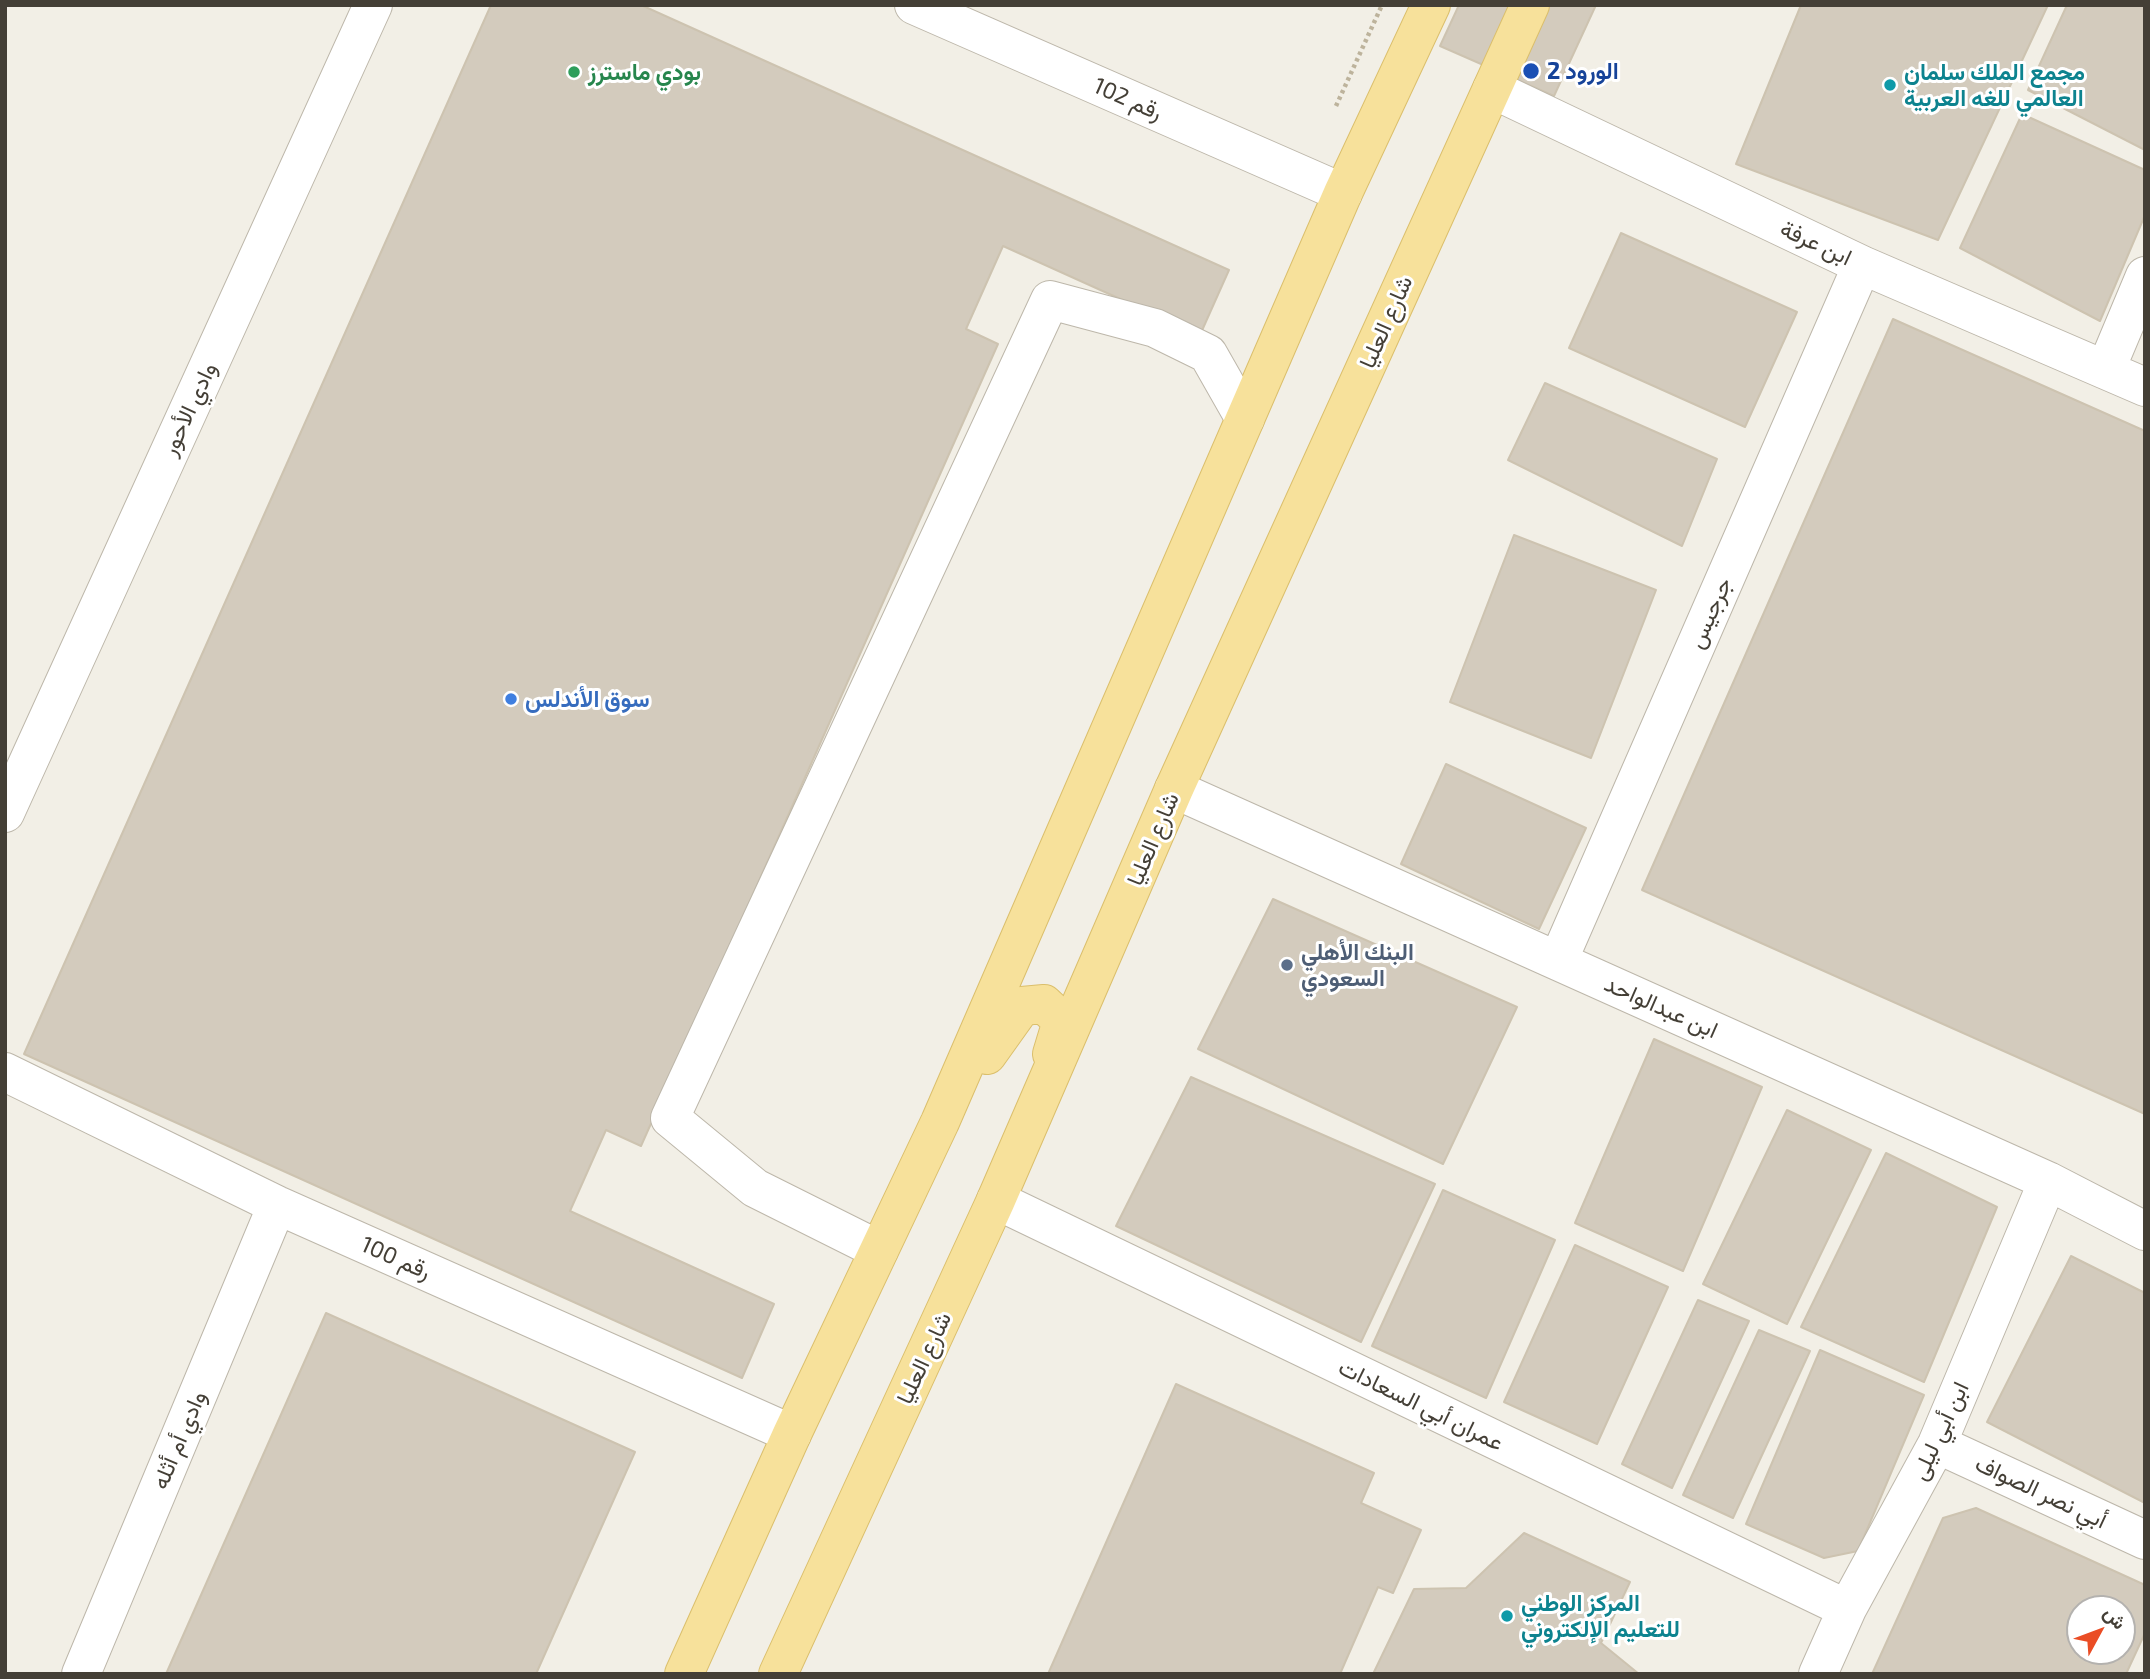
<!DOCTYPE html>
<html>
<head>
<meta charset="utf-8">
<style>
	body { margin:0 }
	#map { position:relative; width:2150px; height:1679px; overflow:hidden; background:#f2efe6; font-family:"Exo 2",Vazirmatn,sans-serif }
	canvas { display:block }
	.frame { position:absolute; inset:0; border:7px solid #443f36; pointer-events:none }
	.north { position:absolute; left:2066px; top:1595px; width:70px; height:70px; box-sizing:border-box; background:#fff; border:2px solid #b4b2af; border-radius:50%; rotate:49deg; font-size:19px; font-weight:700; line-height:28px; text-align:center; color:#443f36 }
	.north::after { content:''; display:block; margin:auto; width:24px; height:32px; background:#ea4d25; clip-path:polygon(50% 0,100% 100%,50% 72%,0 100%) }
</style>
</head>
<body>
<div id="map">
<canvas width="2150" height="1679"></canvas>
<div class="frame"></div>
<div class="north">ش</div>
</div>
<script>
const c = document.querySelector('canvas').getContext('2d');
c.lineJoin = 'round';
function fillPath(path, color) {
  c.fillStyle = color;
  c.fill(path, 'evenodd');
}
function poly(rows) {
  const path = new Path2D();
  for (const r of rows) {
    path.moveTo(r[0], r[1]);
    for (let i = 2; i < r.length; i += 2) path.lineTo(r[i], r[i + 1]);
  }
  return path;
}
function trace(path, color, width, dash) {
  c.strokeStyle = color;
  c.lineWidth = width;
  c.lineCap = dash ? 'butt' : 'round';
  c.setLineDash(dash || []);
  c.stroke(path);
}
function write(font, color, halo, rows, align = 'center') {
  c.font = font + ' "Exo 2",Vazirmatn,sans-serif';
  c.lineWidth = 6;
  c.setLineDash([]);
  c.textBaseline = 'middle';
  c.strokeStyle = halo;
  c.fillStyle = color;
  for (const [text, x, y, turn = 0] of rows) {
    c.save();
    c.translate(x, y);
    c.rotate((+turn || 0) * Math.PI / 180);
    c.textAlign = isNaN(turn) ? turn : align;
    if (halo) c.strokeText(text, 0, 0);
    c.fillText(text, 0, 0);
    c.restore();
  }
}
const building = poly([
	[491,5,641,5,1229,270,1200,335,1003,246,966,329,998,344,641,1146,606,1130,570,1211,774,1304,742,1378,24,1054,491,5],
	[1459,5,1596,5,1554,96,1440,46,1459,5],
	[1801,5,2048,5,1938,240,1736,164,1801,5],
	[2067,5,2145,5,2145,150,2028,90,2067,5],
	[2022,114,2145,170,2145,215,2100,321,1960,248,2022,114],
	[1621,233,1797,312,1745,427,1569,348,1621,233],
	[1893,319,2145,431,2145,1114,1642,890,1893,319],
	[1545,383,1717,459,1682,546,1508,460,1545,383],
	[1514,535,1656,590,1591,758,1450,702,1514,535],
	[1446,764,1586,828,1539,929,1401,864,1446,764],
	[1273,899,1517,1007,1443,1164,1198,1049,1273,899],
	[1654,1039,1762,1087,1683,1271,1575,1223,1654,1039],
	[1191,1077,1435,1184,1361,1342,1116,1226,1191,1077],
	[1787,1110,1871,1150,1787,1324,1703,1284,1787,1110],
	[1886,1153,1997,1207,1924,1382,1801,1327,1886,1153],
	[1443,1190,1555,1240,1486,1398,1372,1346,1443,1190],
	[1575,1245,1668,1287,1597,1444,1504,1402,1575,1245],
	[2071,1256,2145,1293,2145,1503,1987,1422,2071,1256],
	[1698,1300,1749,1321,1672,1488,1622,1464,1698,1300],
	[326,1313,635,1452,536,1674,166,1674,326,1313],
	[1759,1330,1810,1351,1733,1518,1683,1495,1759,1330],
	[1820,1350,1924,1395,1858,1551,1824,1558,1746,1524,1820,1350],
	[1176,1384,1374,1473,1361,1503,1421,1530,1393,1593,1378,1587,1340,1674,1048,1674,1176,1384],
	[1976,1508,2145,1585,2145,1633,2126,1674,1872,1674,1943,1518,1976,1508],
	[2080,1609,2122,1609,2122,1651,2080,1651,2080,1609],
	[1524,1533,1630,1582,1601,1643,1639,1674,1373,1674,1414,1589,1466,1588,1524,1533]
]);
fillPath(building, '#d3cbbd');
trace(building, '#cdc3b0', 2);
const minor = poly([
	[914,5,1343,193],
	[1492,89,1862,265,2145,387],
	[2106,369,2145,276],
	[1174,789,2048,1181,2145,1231],
	[5,813,373,5],
	[1558,961,1862,265],
	[5,1072,277,1205,792,1434],
	[996,1200,1847,1609],
	[879,1250,755,1188,670,1118,1050,300,1155,328,1208,354,1245,419],
	[1937,1444,2145,1540],
	[81,1674,277,1205],
	[1818,1674,1847,1609,1937,1444,2048,1181]
]);
const major = poly([
	[987,1055,1022,1006,1044,1004,1062,1021,1052,1054],
	[684,1674,792,1434,940,1122,1343,193,1431,5],
	[778,1674,996,1200,1174,789,1530,5]
]);
trace(minor, '#bdb7aa', 40);
trace(major, '#dbbf6c', 40);
trace(poly([
	[1336,106,1382,5]
]), '#bdb39c', 4.5, [3.5, 3.5]);
trace(minor, '#fff', 38);
trace(major, '#f7e19b', 38);
for (const [x, y, r, color] of [
	[1531,71,9,"#1a4fb4"],
	[574,72,7,"#2e9e5b"],
	[1890,85,7,"#0f9aa8"],
	[511,699,7,"#3f7fe0"],
	[1287,965,7,"#5c6f8a"],
	[1507,1616,7,"#0f9aa8"]
]) {
  const dot = new Path2D();
  dot.arc(x, y, r, 0, 2 * Math.PI);
  c.fillStyle = color;
  c.fill(dot);
  trace(dot, '#fff', 2.5);
}
write('bold 23px', '#164399', '#fff', [
	["الورود 2",1547,71]
], 'left');
write('bold 23px', '#27864d', '#fff', [
	["بودي ماسترز",588,72]
], 'left');
write('bold 23px', '#0d838f', '#fff', [
	["مجمع الملك سلمان",1904,72],
	["العالمي للغه العربية",1904,98],
	["المركز الوطني",1521,1603],
	["للتعليم الإلكتروني",1521,1629]
], 'left');
write('23px', '#443f36', '#fff', [
	["رقم 102",1128,99,24],
	["ابن عرفة",1816,243,25],
	["شارع العليا",1386,322,-66],
	["وادي الأحور",189,409,-65],
	["جرجيس",1710,613,-66],
	["شارع العليا",1153,839,-67],
	["ابن عبدالواحد",1661,1007,24],
	["رقم 100",396,1258,24],
	["شارع العليا",924,1358,-65],
	["عمران أبي السعادات",1421,1405,26],
	["ابن أبي ليلى",1940,1431,-65],
	["وادي أم أثله",179,1440,-67],
	["أبي نصر الصواف",2041,1492,25]
]);
write('bold 23px', '#366cbe', '#fff', [
	["سوق الأندلس",525,699]
], 'left');
write('bold 23px', '#4e5e75', '#fff', [
	["البنك الأهلي",1301,952],
	["السعودي",1301,978]
], 'left');
</script>
</body>
</html>
